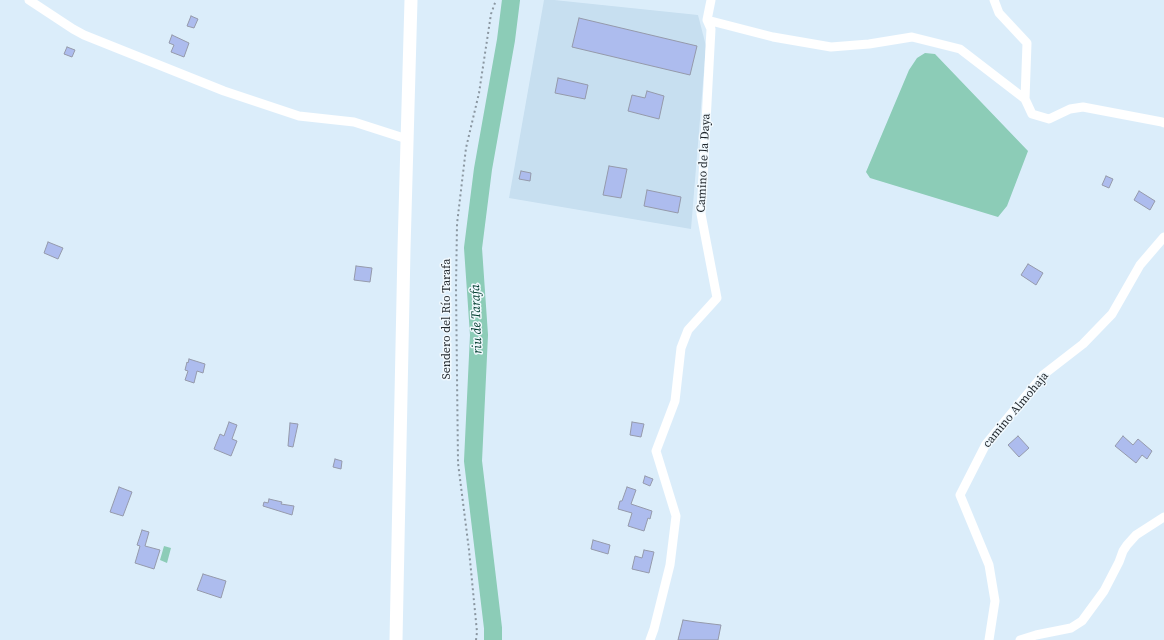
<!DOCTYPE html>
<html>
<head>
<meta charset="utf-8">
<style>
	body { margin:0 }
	canvas { display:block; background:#dbedfa }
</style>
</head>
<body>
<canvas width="1164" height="640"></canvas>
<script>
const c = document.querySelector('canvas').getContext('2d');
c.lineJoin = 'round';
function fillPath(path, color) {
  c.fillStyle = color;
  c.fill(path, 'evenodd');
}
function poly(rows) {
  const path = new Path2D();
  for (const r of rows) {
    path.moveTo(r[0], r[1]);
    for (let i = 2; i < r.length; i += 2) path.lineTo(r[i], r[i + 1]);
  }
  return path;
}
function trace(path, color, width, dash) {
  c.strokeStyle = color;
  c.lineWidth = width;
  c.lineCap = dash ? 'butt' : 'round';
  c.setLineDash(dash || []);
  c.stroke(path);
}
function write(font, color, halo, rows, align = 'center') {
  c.font = font + ' "Source Serif 4",serif';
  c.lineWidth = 3;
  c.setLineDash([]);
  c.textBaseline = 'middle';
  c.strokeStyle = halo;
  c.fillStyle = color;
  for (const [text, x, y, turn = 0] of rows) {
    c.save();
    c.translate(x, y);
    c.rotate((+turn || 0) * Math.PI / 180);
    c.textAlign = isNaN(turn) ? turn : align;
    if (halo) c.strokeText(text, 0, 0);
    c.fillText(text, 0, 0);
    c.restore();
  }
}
fillPath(poly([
	[544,0,554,0,698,15,706,46,691,229,509,198]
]), '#c7dff0');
fillPath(poly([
	[925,53,935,54,1028,151,1007,206,998,217,870,178,866,172,909,70,917,58],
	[164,546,171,548,167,563,160,560]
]), '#8cccb7');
trace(poly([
	[493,640,493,628,473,461,479,335,473,248,483,169,506,40,511,0]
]), '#8cccb7', 18);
const building = poly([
	[191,16,198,19,194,28,187,26,191,16],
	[579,18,697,46,690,75,572,47,579,18],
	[172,35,189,43,184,57,171,52,174,45,169,43,172,35],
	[67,47,75,50,72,57,64,54,67,47],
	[558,78,588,85,585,99,555,93,558,78],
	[647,91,664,96,659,119,628,111,632,95,645,98,647,91],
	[609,166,627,169,621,198,603,195,609,166],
	[521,171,531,173,530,181,519,179,521,171],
	[1106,176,1113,179,1109,188,1102,185,1106,176],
	[647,190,681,197,678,213,644,206,647,190],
	[1139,191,1155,201,1150,210,1134,200,1139,191],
	[48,242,63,248,58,259,44,253,48,242],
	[1028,264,1043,273,1036,285,1021,275,1028,264],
	[356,266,372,268,370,282,354,280,356,266],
	[189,359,205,364,203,373,197,371,194,383,185,380,188,371,185,370,187,362,188,363,189,359],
	[229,422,237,425,232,439,237,441,231,456,214,449,220,434,224,436,229,422],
	[632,422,644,424,641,437,630,435,632,422],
	[290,423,298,424,293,447,288,446,290,423],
	[1018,436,1029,448,1019,457,1008,445,1018,436],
	[1123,436,1133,445,1138,439,1152,451,1147,459,1142,455,1136,463,1115,446,1123,436],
	[335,459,342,461,341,469,333,467,335,459],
	[645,476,653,479,650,486,643,483,645,476],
	[119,487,132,492,123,516,110,512,119,487],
	[627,487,636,490,631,504,652,511,650,519,648,518,644,531,628,526,632,513,618,509,620,501,622,501,627,487],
	[269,499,282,502,281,504,294,506,292,515,263,506,264,502,268,503,269,499],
	[142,530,149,532,145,546,160,550,154,569,135,563,140,546,137,545,142,530],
	[593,540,610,545,608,554,591,549,593,540],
	[644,550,654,552,649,573,632,569,635,556,642,558,644,550],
	[203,574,226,581,221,598,197,590,203,574],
	[683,620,696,622,721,625,718,640,678,640,683,620]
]);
fillPath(building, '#adbcee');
trace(building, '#959aab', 1);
trace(poly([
	[476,640,477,632,469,550,458,463,456,287,457,224,466,148,479,93,491,14,496,0]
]), '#8a96a0', 2, [2, 3]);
trace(poly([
	[29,0,73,29,84,35,224,91,299,116,354,122,407,139],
	[994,0,999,13,1027,43,1025,99,1032,114,1049,119,1070,109,1083,107,1162,122,1164,123],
	[707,20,773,37,831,47,869,44,912,37,960,49,1025,99],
	[650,640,654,629,670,565,676,516,656,451,675,401,681,348,688,330,717,298,701,214,711,29,707,20,711,0],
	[989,640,995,601,989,565,960,495,986,444,1043,375,1083,344,1112,314,1140,265,1164,237],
	[1020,640,1036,635,1071,628,1082,621,1104,591,1119,562,1123,551,1127,545,1136,535,1164,517]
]), '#fff', 9);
trace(poly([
	[396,640,404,249,411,0]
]), '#fff', 13);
write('12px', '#1e2429', '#f1f9fe', [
	["Camino de la Daya",704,163,-87],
	["Sendero del Río Tarafa",447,319,-90],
	["camino Almohaja",1016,410,-50]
]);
write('italic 13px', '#003c2e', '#f1f9fe', [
	["riu de Tarafa",477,319,-92]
]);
</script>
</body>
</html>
